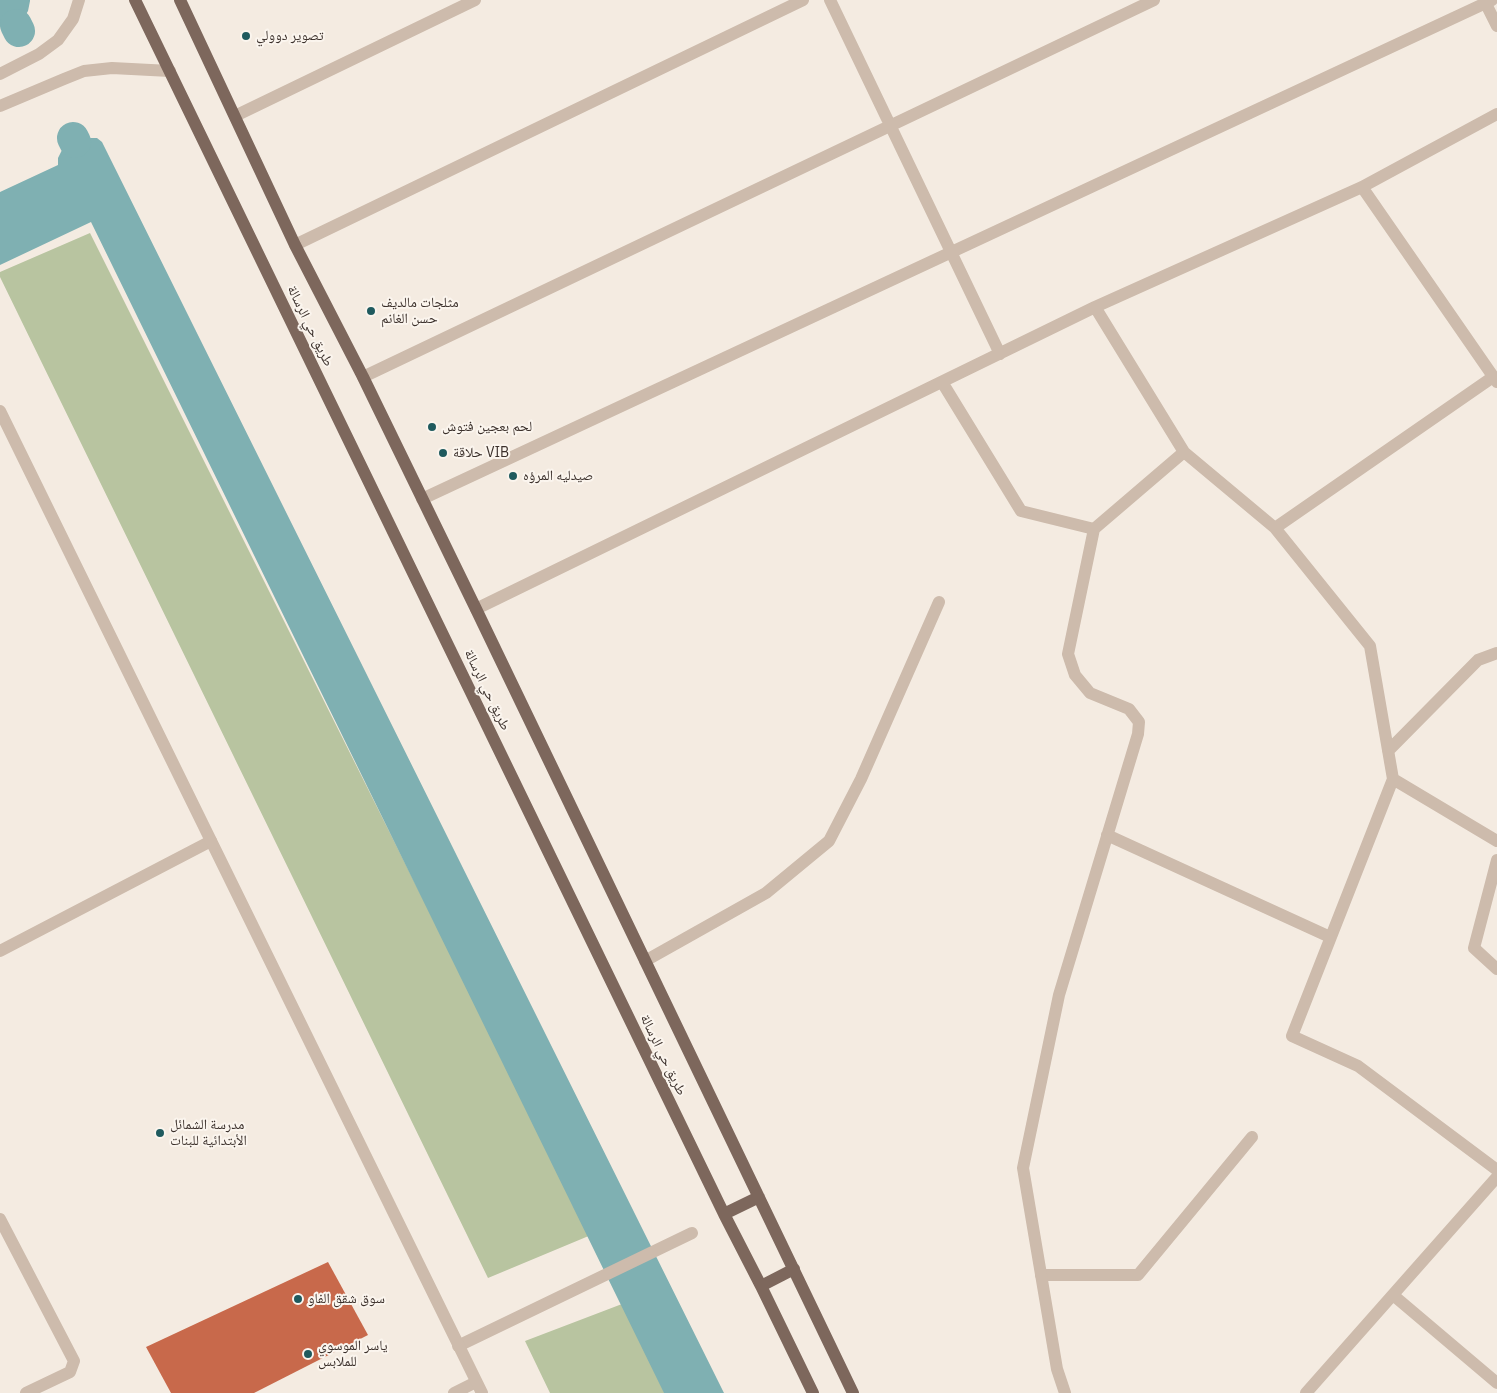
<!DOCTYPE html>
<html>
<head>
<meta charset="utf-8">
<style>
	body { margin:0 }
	canvas { display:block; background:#f4ebe1 }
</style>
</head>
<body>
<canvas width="1497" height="1393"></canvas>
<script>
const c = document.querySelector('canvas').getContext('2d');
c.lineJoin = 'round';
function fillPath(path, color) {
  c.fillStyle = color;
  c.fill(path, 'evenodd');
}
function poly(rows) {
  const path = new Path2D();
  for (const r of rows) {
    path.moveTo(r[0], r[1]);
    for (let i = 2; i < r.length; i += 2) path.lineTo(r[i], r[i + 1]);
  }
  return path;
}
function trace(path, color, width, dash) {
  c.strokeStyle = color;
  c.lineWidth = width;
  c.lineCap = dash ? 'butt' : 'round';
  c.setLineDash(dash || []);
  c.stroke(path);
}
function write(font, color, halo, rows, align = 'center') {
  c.font = font + ' "IBM Plex Sans","Noto Naskh Arabic",sans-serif';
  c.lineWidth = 4;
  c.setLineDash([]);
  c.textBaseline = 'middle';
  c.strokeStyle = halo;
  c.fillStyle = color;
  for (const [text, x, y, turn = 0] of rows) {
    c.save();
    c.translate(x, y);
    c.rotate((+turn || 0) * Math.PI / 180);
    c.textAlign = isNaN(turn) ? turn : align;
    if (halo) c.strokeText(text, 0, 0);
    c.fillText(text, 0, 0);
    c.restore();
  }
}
fillPath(poly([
	[90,233,591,1235,488,1278,0,277,0,272],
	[622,1304,665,1393,550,1393,525,1341]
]), '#b8c4a0');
fillPath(poly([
	[0,0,30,0,30,1,28,11,23,19,16,25,7,26,0,25],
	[91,138,97,138,102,142,724,1393,664,1393,91,222,0,265,0,192,58,165,58,158,62,150,75,142]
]), '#7fb0b2');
trace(poly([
	[16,25,19,31],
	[73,138,75,142]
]), '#7fb0b2', 32);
fillPath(poly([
	[328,1262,368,1335,254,1393,171,1393,146,1347]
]), '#c8694b');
trace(poly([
	[1041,1275,1138,1275,1252,1137],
	[458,1346,692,1233]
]), '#cdbbac', 12);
trace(poly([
	[830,0,1000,354],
	[1484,0,1497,26],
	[235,116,475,0],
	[1362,187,1497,382],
	[295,245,803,0],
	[1095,307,1184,452,1275,528,1370,646,1393,779,1292,1036,1358,1066,1497,1170],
	[363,377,1154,0],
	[942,382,1021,511,1094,529],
	[422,499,1492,0],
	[1275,528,1493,377],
	[476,609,1095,307,1362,187,1497,114],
	[1388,751,1478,660,1497,653],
	[1393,779,1497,841],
	[1107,835,1330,937],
	[1497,860,1474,948,1497,969],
	[0,951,211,841],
	[645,961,766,893,829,841,861,779,939,602],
	[0,1219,74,1361,70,1372,26,1393],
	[1393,1295,1497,1383],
	[454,1393,476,1382],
	[1065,1393,1057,1369,1023,1168,1059,995,1138,734,1139,722,1129,709,1090,693,1075,675,1068,654,1094,529,1184,452],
	[1306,1393,1497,1177]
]), '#cdbbac', 12);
trace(poly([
	[0,74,39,54,58,40,73,19,79,0],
	[0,106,64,79,84,71,112,68,170,71],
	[0,411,482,1393]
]), '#cdbbac', 12);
trace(poly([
	[135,0,724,1214,761,1286,813,1393],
	[180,0,295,245,363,377,476,609,853,1393],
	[724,1214,759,1197],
	[761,1286,794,1269]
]), '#7d675c', 12);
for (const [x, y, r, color] of [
	[246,36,5,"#1f5a5e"],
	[371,311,5,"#1f5a5e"],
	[432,427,5,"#1f5a5e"],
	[443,453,5,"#1f5a5e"],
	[513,476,5,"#1f5a5e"],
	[160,1133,5,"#1f5a5e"],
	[298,1299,5,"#1f5a5e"],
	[308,1354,5,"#1f5a5e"]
]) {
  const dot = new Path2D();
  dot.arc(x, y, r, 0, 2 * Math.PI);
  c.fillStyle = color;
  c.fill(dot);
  trace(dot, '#fbf5ee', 2);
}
write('14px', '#3b302b', '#fbf5ee', [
	["تصوير دوولي",256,36],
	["مثلجات مالديف",381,303],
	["حسن الغانم",381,319],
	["لحم بعجين فتوش",442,427],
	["حلاقة VIB",453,453],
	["صيدليه المرؤه",523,476],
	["مدرسة الشمائل",170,1125],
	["الأبتدائية للبنات",170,1141],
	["سوق شقق الفاو",308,1299],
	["ياسر الموسوي",318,1346],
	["للملابس",318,1362]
], 'left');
write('14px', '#3b302b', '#fbf5ee', [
	["طريق حي الرسالة",310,326,64],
	["طريق حي الرسالة",487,690,64],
	["طريق حي الرسالة",663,1055,64]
]);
</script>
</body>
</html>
